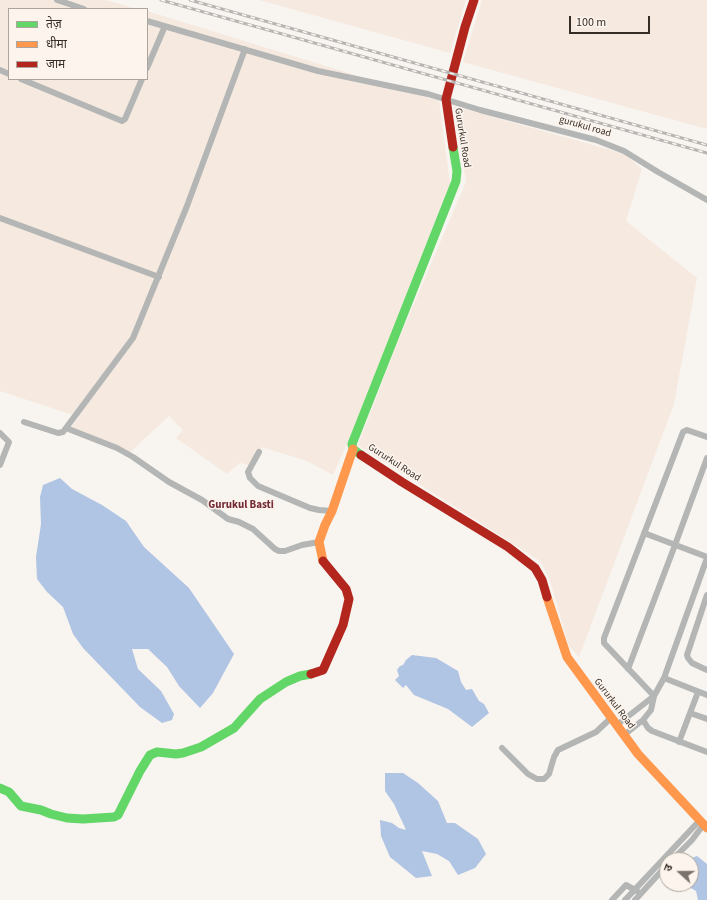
<!DOCTYPE html>
<html>
<head>
<meta charset="utf-8">
<style>
	body { margin:0 }
	#map { position:relative; width:707px; height:900px; overflow:hidden; background:#f8f4f0; font-family:"Source Sans 3","Noto Sans Devanagari",sans-serif }
	canvas { display:block }
	.legend { position:absolute; left:8px; top:8px; width:140px; height:72px; box-sizing:border-box; background:#fcf4ed; border:1px solid #aca49d; margin:0; padding:5px 7px; list-style:none; font-size:12px; color:#352d26 }
	.legend li { display:flex; align-items:center; gap:8px; height:20px }
	.legend b { width:20px; border:1px solid #aca49d }
	.north { position:absolute; left:659px; top:852px; width:40px; height:40px; box-sizing:border-box; background:#fcf4ed; border:1px solid #aca49d; border-radius:50%; rotate:291deg; font-size:11px; font-weight:700; line-height:16px; text-align:center; color:#352d26 }
	.north::after { content:''; display:block; margin:auto; width:14px; height:18px; background:#79736d; clip-path:polygon(50% 0,100% 100%,50% 72%,0 100%) }
	.scale { position:absolute; left:569px; top:16px; width:81px; height:18px; box-sizing:border-box; border:2px solid #352d26; border-top:0; padding-left:5px; font-size:12px; line-height:14px; white-space:nowrap; color:#352d26; -webkit-text-stroke:3px #fcf4ed; paint-order:stroke }
</style>
</head>
<body>
<div id="map">
<canvas width="707" height="900"></canvas>
<ul class="legend">
<li><b style="height:5px;background:#63d668"></b>तेज़</li>
<li><b style="height:5px;background:#ff974d"></b>धीमा</li>
<li><b style="height:5px;background:#b3261e"></b>जाम</li>
</ul>
<div class="north">उ</div>
<div class="scale">100 m</div>
</div>
<script>
const c = document.querySelector('canvas').getContext('2d');
c.lineJoin = 'round';
function fillPath(path, color) {
  c.fillStyle = color;
  c.fill(path, 'evenodd');
}
function poly(rows) {
  const path = new Path2D();
  for (const r of rows) {
    path.moveTo(r[0], r[1]);
    for (let i = 2; i < r.length; i += 2) path.lineTo(r[i], r[i + 1]);
  }
  return path;
}
function trace(path, color, width, dash) {
  c.strokeStyle = color;
  c.lineWidth = width;
  c.lineCap = dash ? 'butt' : 'round';
  c.setLineDash(dash || []);
  c.stroke(path);
}
function write(font, color, halo, rows, align = 'center') {
  c.font = font + ' "Source Sans 3",sans-serif';
  c.lineWidth = 3;
  c.setLineDash([]);
  c.textBaseline = 'middle';
  c.strokeStyle = halo;
  c.fillStyle = color;
  for (const [text, x, y, turn = 0] of rows) {
    c.save();
    c.translate(x, y);
    c.rotate((+turn || 0) * Math.PI / 180);
    c.textAlign = isNaN(turn) ? turn : align;
    if (halo) c.strokeText(text, 0, 0);
    c.fillText(text, 0, 0);
    c.restore();
  }
}
fillPath(poly([
	[0,0,105,0,138,9,9,9,9,79,147,79,147,11,439,101,450,183,352,433,333,475,307,461,262,447,249,465,240,463,227,474,176,438,183,430,169,416,127,455,67,432,79,417,0,391],
	[259,0,466,0,450,53],
	[482,0,707,0,707,129,463,62],
	[454,106,625,154,642,169,626,221,697,278,674,404,579,657,569,646,549,577,540,561,358,445,398,341,466,182]
]), '#f6e9df');
fillPath(poly([
	[60,478,72,489,102,505,126,521,144,547,189,588,234,654,213,693,200,708,179,686,167,667,148,649,132,649,138,669,161,691,174,714,172,720,162,723,140,707,83,648,73,634,63,607,47,592,37,579,36,557,41,524,40,497,43,485],
	[412,655,436,658,458,671,461,682,466,690,472,689,479,701,484,704,489,713,472,727,448,709,414,695,406,685,403,688,395,680,399,676,397,670,400,666,403,665,406,660],
	[385,773,403,773,418,783,438,801,447,823,455,823,478,839,486,854,475,868,458,875,449,861,437,854,422,851,432,876,416,878,390,857,381,836,380,820,392,823,399,828,406,830,394,804,385,791],
	[697,856,707,864,707,900,698,900,696,891,684,884,691,884,691,860,675,860,689,859]
]), '#b0c4e3');
trace(poly([
	[57,0,84,9],
	[147,21,318,71,428,94,480,110,596,140,624,151,658,172,707,200],
	[147,68,165,26],
	[0,70,9,74],
	[21,79,122,121,125,119,142,79],
	[0,218,159,277],
	[24,422,58,433,63,432,133,338,187,206,245,49],
	[66,428,117,448,133,457,169,482,202,500,228,519,239,522,253,529,275,549,279,551,285,551,302,545,319,542],
	[0,433,9,442,0,465],
	[259,452,248,472,250,478,258,486,310,508,319,510,332,511],
	[644,533,707,557],
	[707,595,687,655,688,658,692,663,707,670],
	[628,669,675,545,707,458],
	[664,678,707,695],
	[654,696,604,643,604,638,683,432,687,430,707,437],
	[690,713,707,719],
	[643,720,648,728,652,731,707,752],
	[617,725,654,696],
	[624,735,643,720,651,710,654,696,664,678,707,558],
	[679,742,698,692],
	[502,748,528,774,537,779,544,779,549,774,554,757,558,750,596,732,612,717],
	[672,860,692,840,704,824],
	[612,900,626,885,637,891],
	[625,900,700,820],
	[635,900,667,865]
]), '#b3b6b4', 6);
trace(poly([
	[361,455,353,449,352,444,456,181,457,171,453,147],
	[0,788,9,792,21,806,41,810,51,814,67,818,83,819,114,817,118,815,140,771,150,755,157,752,176,754,183,753,201,747,234,728,260,699,286,682,300,676,311,674]
]), '#63d668', 9);
trace(poly([
	[323,561,319,542,325,525,332,511,353,449],
	[547,597,567,657,638,754,707,828]
]), '#ff974d', 9);
trace(poly([
	[453,147,446,99,465,27,474,0],
	[361,455,402,482,508,547,535,568,542,580,547,597],
	[311,674,323,670,343,625,349,599,346,589,323,561]
]), '#b3261e', 9);
const rail = poly([
	[161,0,707,153],
	[190,0,707,145]
]);
trace(rail, '#b6b5b4', 3);
trace(rail, '#fcf4ed', 1.5, [4.5]);
write('10px', '#352d26', '#fcf4ed', [
	["gurukul road",585,127,16],
	["Gururkul Road",462,138,81],
	["Gururkul Road",394,463,33],
	["Gururkul Road",614,704,53]
]);
write('bold 11px', '#732c35', '#fcf4ed', [
	["Gurukul Basti",241,506]
]);
</script>
</body>
</html>
